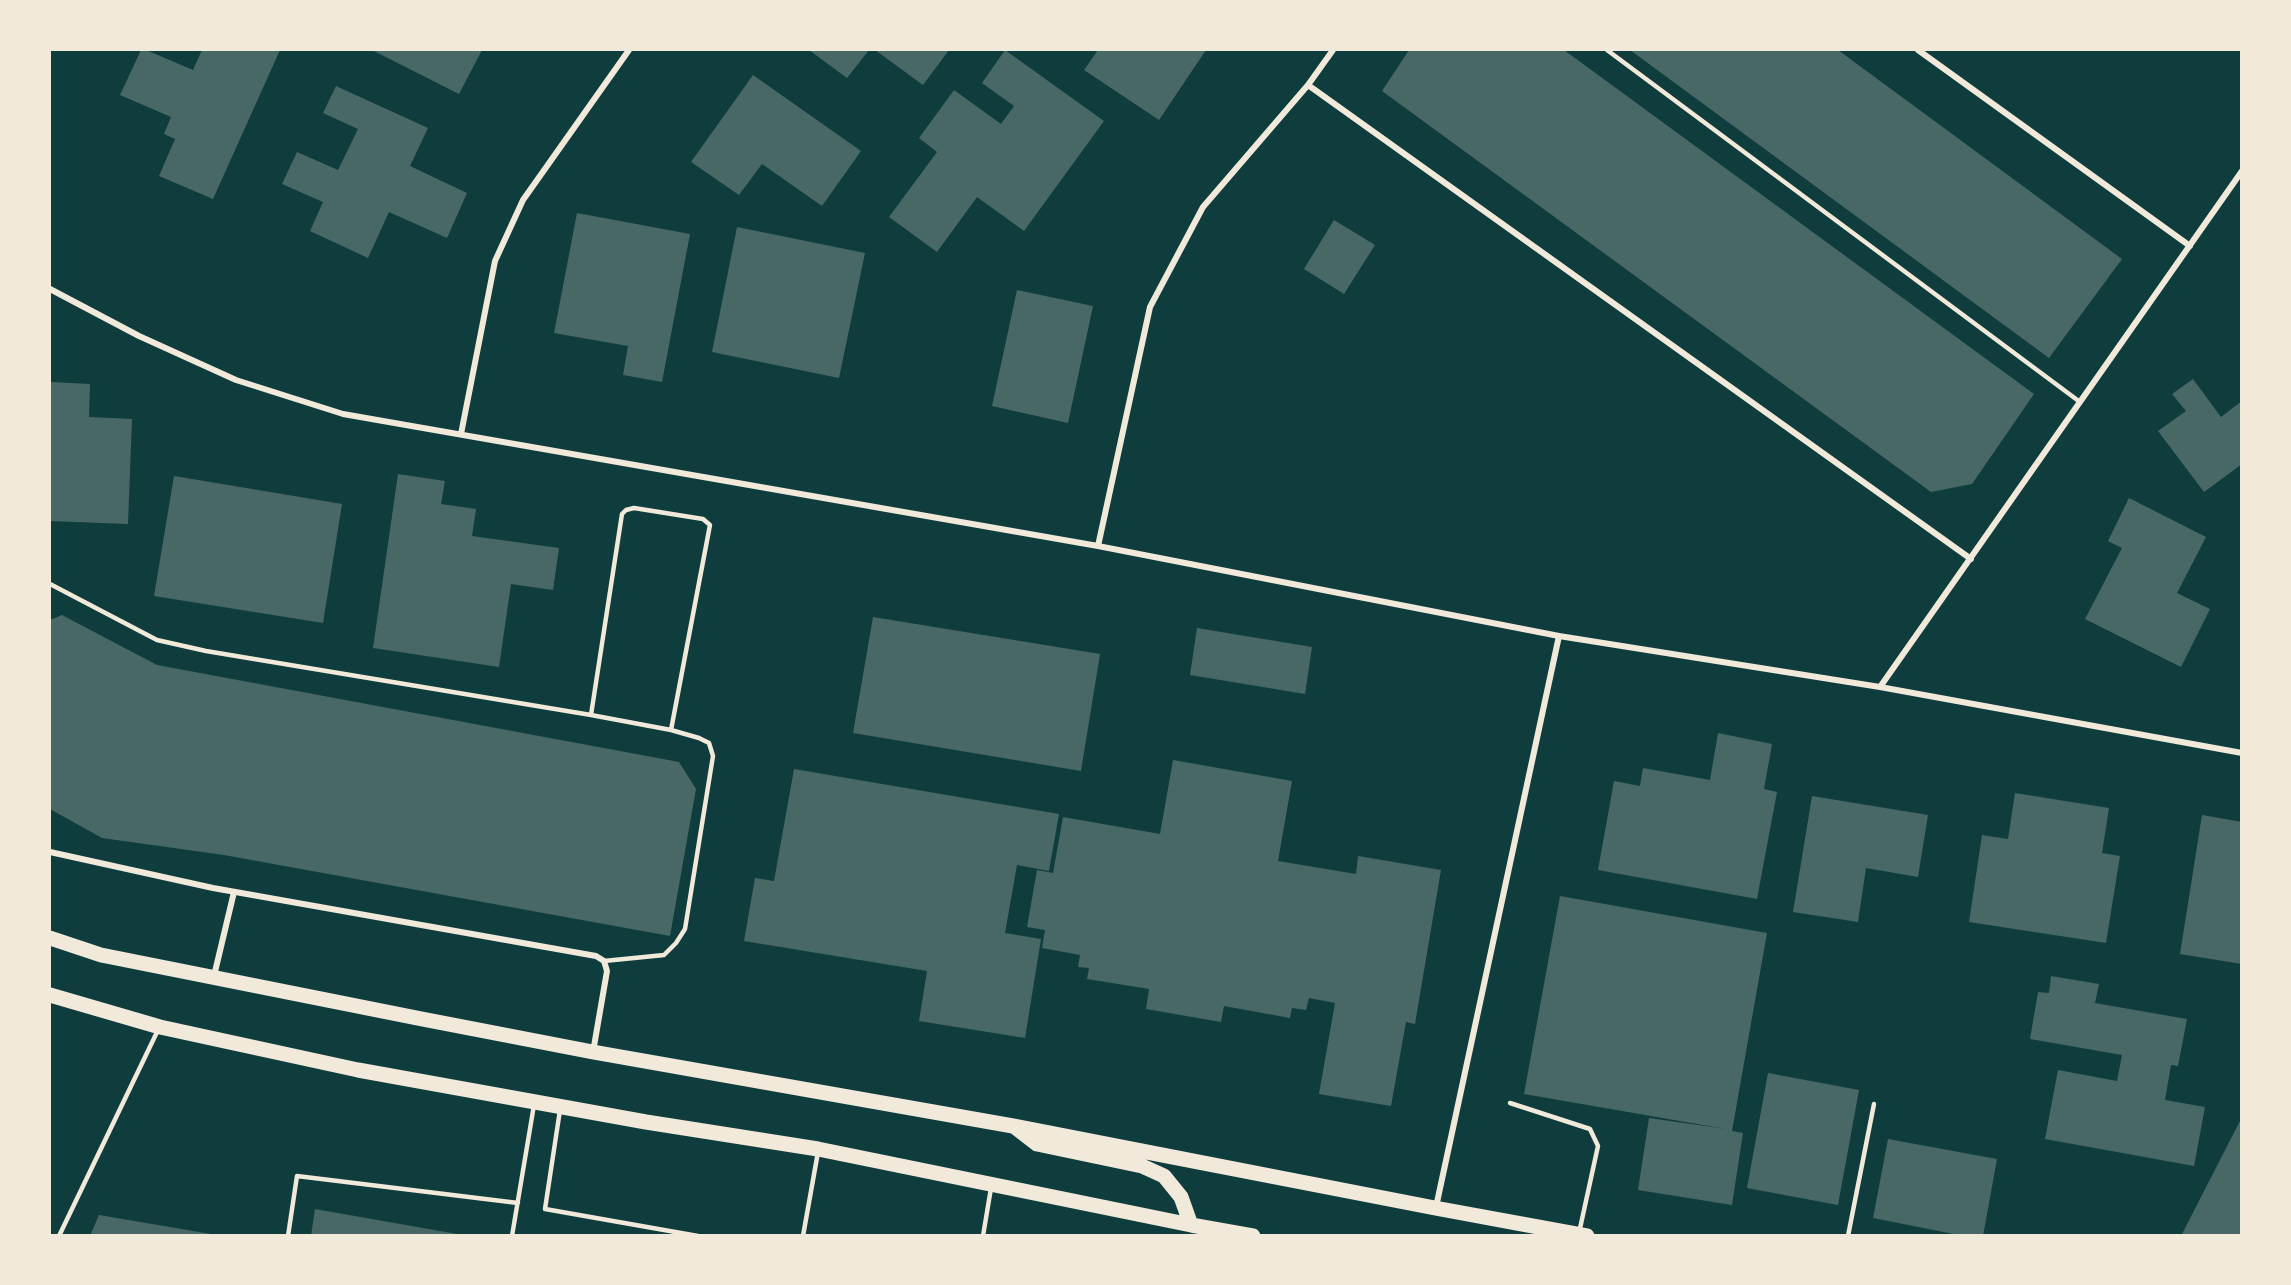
<!DOCTYPE html>
<html>
<head>
<meta charset="utf-8">
<style>
	body { margin:0 }
	#map { position:relative; width:2291px; height:1285px; overflow:hidden; background:#0f3d3e; font-family:Commissioner,sans-serif }
	canvas { display:block }
	.frame { position:absolute; inset:0; border:51px solid #f1e9da; pointer-events:none }
</style>
</head>
<body>
<div id="map">
<canvas width="2291" height="1285"></canvas>
<div class="frame"></div>
</div>
<script>
const c = document.querySelector('canvas').getContext('2d');
c.lineJoin = 'round';
function fillPath(path, color) {
  c.fillStyle = color;
  c.fill(path, 'evenodd');
}
function poly(rows) {
  const path = new Path2D();
  for (const r of rows) {
    path.moveTo(r[0], r[1]);
    for (let i = 2; i < r.length; i += 2) path.lineTo(r[i], r[i + 1]);
  }
  return path;
}
function trace(path, color, width, dash) {
  c.strokeStyle = color;
  c.lineWidth = width;
  c.lineCap = dash ? 'butt' : 'round';
  c.setLineDash(dash || []);
  c.stroke(path);
}
fillPath(poly([
	[141,50,146,50,193,70,202,50,280,50,213,199,159,176,175,139,164,134,171,117,120,95],
	[372,50,482,50,459,94],
	[809,50,869,50,847,78],
	[875,50,949,50,923,85],
	[1005,50,1104,121,1024,231,977,197,937,252,889,217,937,152,919,138,954,90,1001,124,1014,106,982,83],
	[1098,50,1206,50,1159,120,1084,70],
	[1409,50,1564,50,2034,394,1972,484,1931,492,1382,91],
	[1630,50,1838,50,2122,259,2049,358],
	[753,75,861,151,822,206,762,164,739,195,691,162],
	[336,86,428,128,410,166,467,193,447,238,389,212,368,258,310,231,323,202,282,184,297,152,338,170,358,129,323,113],
	[577,213,690,234,662,382,623,375,628,346,554,333],
	[1334,220,1375,245,1344,294,1304,269],
	[737,227,865,253,839,378,712,352],
	[1017,290,1093,306,1068,423,992,406],
	[2193,379,2221,417,2242,401,2242,464,2204,492,2158,431,2186,411,2172,394],
	[50,382,90,384,89,417,132,419,128,524,50,521],
	[398,474,445,481,441,504,476,509,472,536,559,548,553,590,511,584,499,667,373,648],
	[174,476,342,504,323,623,154,596],
	[2129,498,2206,537,2177,593,2210,609,2181,667,2085,619,2122,548,2108,541],
	[62,615,157,665,679,762,696,789,670,936,224,855,102,838,50,809,50,620],
	[873,617,1100,654,1081,771,853,733],
	[1197,628,1312,647,1305,694,1190,675],
	[1718,733,1772,744,1764,789,1777,792,1757,899,1598,870,1614,781,1640,786,1643,768,1710,780],
	[1173,760,1292,781,1278,861,1356,874,1358,856,1441,870,1415,1024,1406,1022,1391,1106,1319,1094,1335,1003,1309,998,1306,1010,1292,1008,1290,1018,1224,1006,1221,1022,1146,1009,1149,989,1087,979,1089,968,1078,967,1080,955,1042,948,1045,930,1027,927,1037,870,1053,873,1063,817,1160,834],
	[794,769,1059,814,1049,871,1017,865,1005,933,1041,939,1025,1038,919,1021,927,971,744,941,755,878,774,881],
	[2015,793,2109,808,2102,853,2120,856,2106,943,1969,922,1982,835,2008,839],
	[1812,796,1928,815,1918,877,1866,868,1858,922,1793,912],
	[2202,815,2242,822,2242,964,2180,954],
	[1560,896,1767,933,1732,1131,1743,1133,1732,1205,1638,1190,1649,1118,1726,1129,1524,1094],
	[2051,976,2099,984,2095,1003,2187,1019,2178,1066,2171,1065,2165,1100,2205,1107,2194,1166,2045,1139,2058,1070,2117,1081,2122,1055,2030,1039,2038,992,2049,993],
	[1768,1073,1859,1090,1838,1205,1747,1188],
	[2242,1117,2242,1236,2181,1236],
	[1888,1139,1997,1159,1983,1236,1964,1236,1873,1218],
	[315,1209,457,1234,457,1236,311,1236],
	[99,1215,211,1234,211,1236,90,1236]
]), '#486865');
trace(poly([
	[1607,50,2080,402],
	[50,584,157,640,206,651,591,715,671,730,699,738,709,743,713,756,685,929,676,943,664,955,604,961],
	[591,715,622,514,626,510,634,508,703,519,710,525,671,730],
	[1510,1103,1590,1129,1598,1146,1579,1233],
	[560,1110,545,1209,698,1236],
	[59,1236,158,1030],
	[288,1236,297,1176,518,1203],
	[512,1236,534,1105],
	[803,1236,818,1152],
	[983,1236,991,1188],
	[1848,1236,1874,1104]
]), '#f1e9da', 4.5);
trace(poly([
	[1918,50,2190,246],
	[1308,85,1971,559],
	[50,289,139,336,236,380,343,414,1098,546,1559,636,1880,687,2242,753],
	[461,434,495,261,523,200,629,50],
	[1098,546,1150,307,1203,207,1308,85,1333,50],
	[1880,687,2242,171],
	[50,852,213,888,596,956,604,961,607,971,593,1052],
	[214,976,234,892],
	[1436,1207,1559,636]
]), '#f1e9da', 6);
trace(poly([
	[50,938,101,955,422,1019,593,1052,1013,1126,1435,1208,1587,1236],
	[50,995,160,1027,358,1070,646,1122,818,1149,1191,1225,1253,1236],
	[1015,1127,1037,1144,1142,1166,1164,1176,1181,1197,1191,1225]
]), '#f1e9da', 15);
</script>
</body>
</html>
